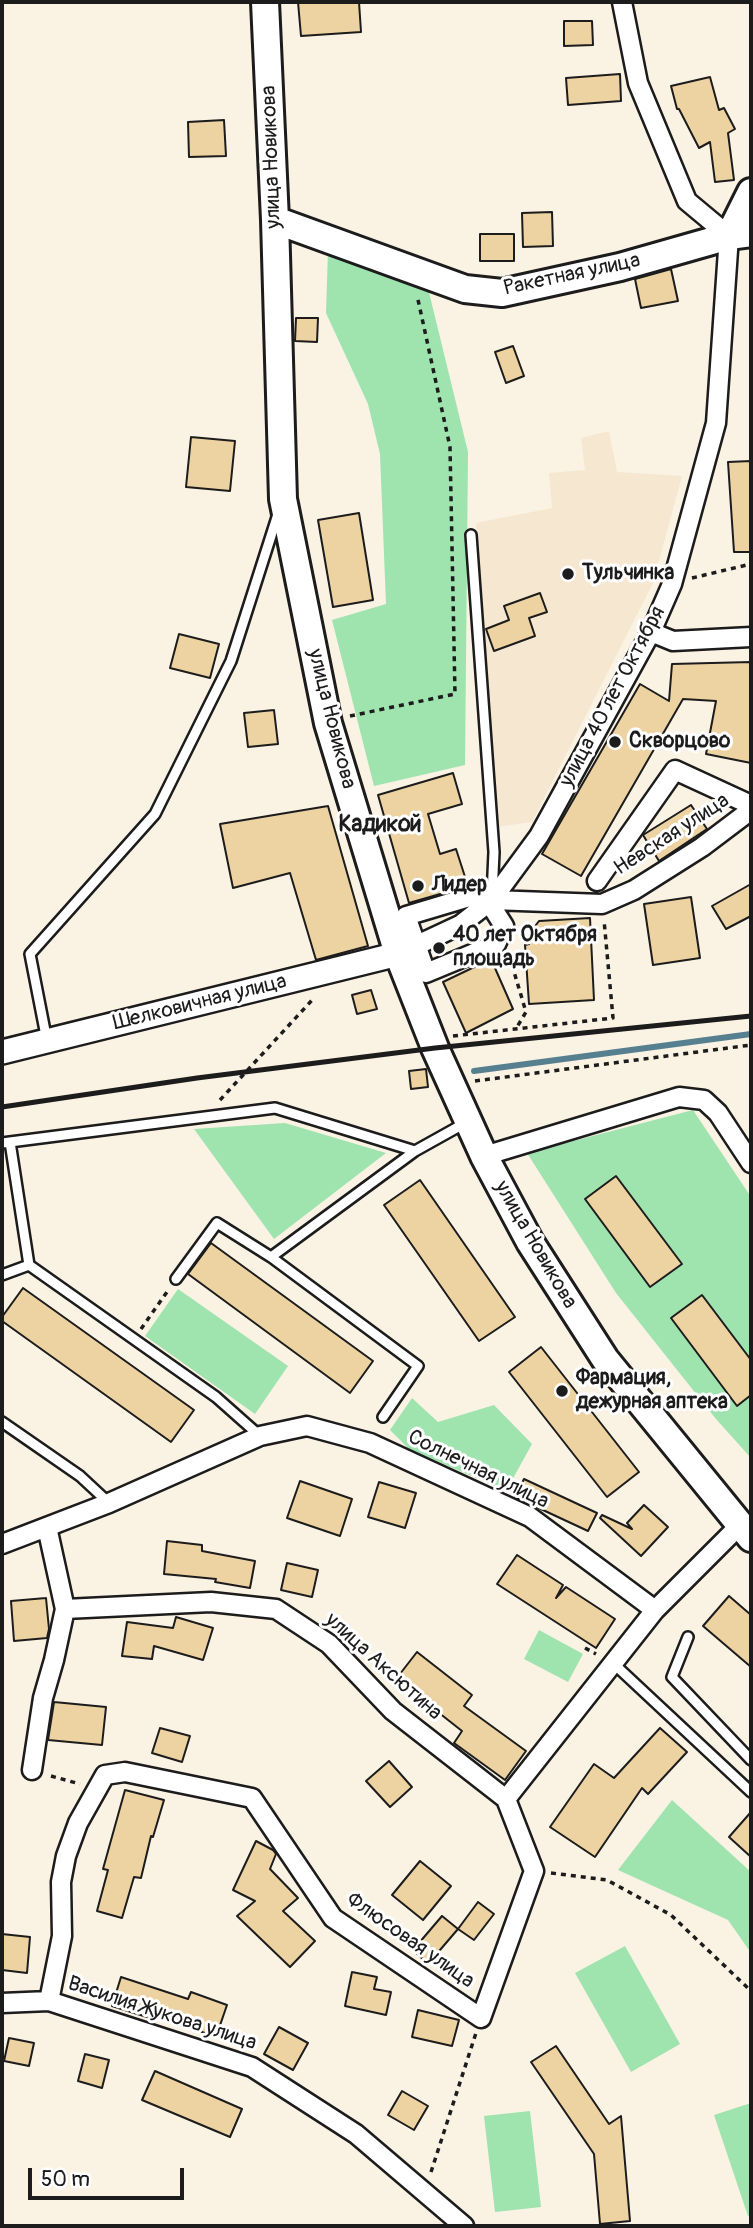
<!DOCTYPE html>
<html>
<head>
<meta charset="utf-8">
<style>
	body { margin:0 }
	#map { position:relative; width:753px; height:2228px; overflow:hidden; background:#faf2e3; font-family:Pangolin,sans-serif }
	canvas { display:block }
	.frame { position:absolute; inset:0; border:4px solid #1c1c1c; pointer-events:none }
	.scale { position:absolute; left:28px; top:2168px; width:156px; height:32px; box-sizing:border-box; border:4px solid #1c1c1c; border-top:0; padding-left:9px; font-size:21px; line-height:24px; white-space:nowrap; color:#1c1c1c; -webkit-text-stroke:5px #fff; paint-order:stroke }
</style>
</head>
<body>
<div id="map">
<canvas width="753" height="2228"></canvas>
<div class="frame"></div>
<div class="scale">50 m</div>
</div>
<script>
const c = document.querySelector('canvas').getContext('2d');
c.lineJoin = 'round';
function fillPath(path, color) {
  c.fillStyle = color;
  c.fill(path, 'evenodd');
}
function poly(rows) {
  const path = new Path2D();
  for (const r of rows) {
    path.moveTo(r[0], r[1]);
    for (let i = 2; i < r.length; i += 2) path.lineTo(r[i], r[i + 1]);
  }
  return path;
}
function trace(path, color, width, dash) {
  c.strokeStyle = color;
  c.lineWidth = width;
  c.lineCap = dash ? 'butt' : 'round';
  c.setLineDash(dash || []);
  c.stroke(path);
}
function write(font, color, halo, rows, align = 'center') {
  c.font = font + ' Pangolin,sans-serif';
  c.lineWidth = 6;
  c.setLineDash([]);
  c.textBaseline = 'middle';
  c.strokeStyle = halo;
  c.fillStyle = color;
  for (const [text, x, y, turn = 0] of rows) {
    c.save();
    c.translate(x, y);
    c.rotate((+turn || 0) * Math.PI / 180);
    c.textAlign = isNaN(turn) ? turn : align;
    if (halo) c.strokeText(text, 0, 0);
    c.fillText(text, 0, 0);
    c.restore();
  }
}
fillPath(poly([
	[609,431,617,472,682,476,653,583,532,822,496,827,476,523,552,508,549,473,585,470,581,438]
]), '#f6e8d0');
fillPath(poly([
	[328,250,426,280,468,452,465,765,374,786,332,620,386,604,380,454,368,404,326,313],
	[693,1110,751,1197,751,1458,716,1419,616,1293,527,1153],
	[285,1123,386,1153,274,1239,194,1129],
	[178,1289,288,1366,255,1414,145,1336],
	[412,1398,438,1422,494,1405,532,1444,506,1491,409,1449,390,1430],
	[539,1630,583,1654,568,1682,524,1659],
	[672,1800,751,1872,751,1953,728,1920,618,1870],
	[625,1946,680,2044,631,2072,575,1973],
	[751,2103,751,2215,748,2216,714,2115],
	[530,2111,541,2207,495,2212,484,2116]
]), '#9fe3af');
trace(poly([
	[474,1071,751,1034]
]), '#568090', 6);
const building = poly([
	[298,2,359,2,361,32,301,36,298,2],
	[564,21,592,21,593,45,564,46,564,21],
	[620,74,621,101,568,105,566,78,620,74],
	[710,77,719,110,724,108,735,129,728,133,734,180,715,182,710,142,699,148,679,109,677,109,671,86,710,77],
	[224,120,226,156,189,157,188,122,224,120],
	[552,212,553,246,523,247,522,213,552,212],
	[480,234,514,234,514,261,480,261,480,234],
	[671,269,678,301,641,308,635,279,671,269],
	[296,318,318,318,317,342,295,341,296,318],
	[513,346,524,376,506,383,495,352,513,346],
	[191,437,235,441,230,491,186,487,191,437],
	[751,461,751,552,734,552,728,462,751,461],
	[359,513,373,600,333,607,318,520,359,513],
	[540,593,547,612,529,618,535,636,494,651,486,629,509,620,504,606,540,593],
	[179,634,219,644,210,678,170,668,179,634],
	[751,662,751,763,706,754,716,701,683,699,581,876,542,854,640,684,669,701,672,664,751,662],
	[274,710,278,744,248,747,244,713,274,710],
	[453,773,462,804,428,814,440,854,456,849,468,886,409,903,378,795,453,773],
	[691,805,707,829,659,861,643,835,691,805],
	[328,806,368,946,316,960,290,873,233,888,220,824,328,806],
	[751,884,751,916,726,929,712,906,751,884],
	[691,897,700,958,653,965,644,904,691,897],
	[590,918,594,1000,529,1004,525,945,529,944,529,934,539,921,590,918],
	[491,959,513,1009,466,1033,443,982,491,959],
	[371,990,377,1009,357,1014,352,995,371,990],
	[426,1069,428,1087,411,1089,409,1071,426,1069],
	[616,1176,682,1264,650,1287,585,1199,616,1176],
	[420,1180,515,1317,479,1341,384,1205,420,1180],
	[211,1243,373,1361,350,1393,188,1274,211,1243],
	[23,1288,194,1410,171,1442,2,1321,2,1317,23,1288],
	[702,1295,751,1360,751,1395,737,1406,671,1318,702,1295],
	[541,1347,639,1472,607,1497,509,1372,541,1347],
	[524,1479,597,1513,588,1531,515,1497,524,1479],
	[300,1481,352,1499,340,1536,287,1518,300,1481],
	[379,1482,416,1493,405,1528,368,1517,379,1482],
	[644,1505,668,1527,641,1556,600,1518,602,1515,632,1529,627,1523,644,1505],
	[167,1541,202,1545,202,1551,255,1561,250,1588,215,1582,216,1579,164,1574,167,1541],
	[517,1555,563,1585,556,1598,566,1587,615,1619,596,1648,497,1584,517,1555],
	[287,1563,318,1570,312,1597,281,1590,287,1563],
	[729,1596,751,1615,751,1667,703,1626,729,1596],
	[46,1598,49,1629,47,1638,14,1641,11,1601,46,1598],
	[176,1617,213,1628,203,1660,154,1646,152,1659,122,1656,127,1622,173,1628,176,1617],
	[417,1652,472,1695,464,1706,526,1751,505,1780,454,1743,462,1731,396,1679,417,1652],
	[54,1702,106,1707,102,1745,48,1740,54,1702],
	[160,1728,190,1736,182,1762,152,1753,160,1728],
	[660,1728,687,1752,648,1794,642,1788,595,1857,550,1827,594,1764,614,1778,660,1728],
	[389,1761,412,1787,390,1807,366,1781,389,1761],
	[125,1790,164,1800,153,1837,151,1836,141,1878,134,1877,122,1918,97,1911,108,1870,103,1869,125,1790],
	[751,1812,751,1857,729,1837,751,1812],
	[256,1841,273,1850,276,1854,270,1869,298,1898,283,1911,315,1941,290,1967,237,1916,255,1901,233,1890,256,1841],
	[420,1861,451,1886,423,1920,392,1895,420,1861],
	[478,1902,494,1914,474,1940,458,1929,478,1902],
	[442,1916,458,1929,428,1964,413,1950,442,1916],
	[2,1934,30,1937,27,1973,2,1970,2,1934],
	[352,1972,377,1977,374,1989,391,1992,386,2015,345,2006,352,1972],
	[121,1977,188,1999,191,1992,227,2005,216,2037,151,2014,150,2018,112,2006,121,1977],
	[418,2010,459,2020,452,2046,412,2037,418,2010],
	[279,2027,308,2043,293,2070,264,2054,279,2027],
	[9,2038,34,2043,29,2066,4,2061,9,2038],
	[556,2046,609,2124,621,2116,630,2221,600,2224,594,2154,531,2062,556,2046],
	[85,2054,109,2060,102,2088,78,2081,85,2054],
	[155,2071,242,2109,230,2137,142,2100,155,2071],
	[402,2091,428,2106,414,2130,388,2115,402,2091]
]);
fillPath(building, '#edd2a2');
trace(building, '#1c1c1c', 2);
const service = poly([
	[471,535,494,852,492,896],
	[47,1041,30,954,155,814,231,661,278,514],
	[10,1142,29,1265,216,1397,260,1436],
	[2,1143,275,1108,415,1151],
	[271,1257,415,1151,467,1122],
	[2,1275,29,1265],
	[176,1279,217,1223,271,1257,418,1366,383,1417],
	[2,1422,80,1476,109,1503],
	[688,1637,672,1677,751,1760],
	[613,1663,751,1792]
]);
const minor = poly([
	[651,632,673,641,751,637],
	[597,881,675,770,751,805],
	[483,893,504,926,496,944,426,973,406,916,483,893],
	[492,900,602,904,634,890,702,847,751,810],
	[398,954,460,925,492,900,539,836,651,632,672,584,716,423,729,236,687,201,638,83,622,2],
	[484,1156,679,1097,704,1100,718,1113,751,1163],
	[2,1544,109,1503,260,1436,307,1426,370,1443,530,1517,655,1610],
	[32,1770,43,1698,54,1660,65,1609,47,1527],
	[506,1799,655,1610,740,1525],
	[49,2001,62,1936,61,1882,66,1856,78,1823,105,1775,125,1772,252,1798,333,1918,481,2018,534,1871,506,1799,393,1711,329,1644,276,1609,211,1602,65,1609],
	[2,2003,49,2001,252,2067,356,2134,464,2226]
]);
const tertiary = poly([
	[2,1052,398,954]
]);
const secondary = poly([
	[265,2,275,220,283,499,328,723,398,954,435,1048,484,1156,530,1242,605,1359,751,1538],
	[275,220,465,289,502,293,620,267,729,236,751,233],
	[729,236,751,192]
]);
trace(service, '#1c1c1c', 14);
trace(minor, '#1c1c1c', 23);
trace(tertiary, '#1c1c1c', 28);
trace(secondary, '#1c1c1c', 32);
trace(poly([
	[692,578,751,564],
	[350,716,455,694,450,447,417,295],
	[509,955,526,1012,517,1027],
	[453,1036,613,1018,604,920],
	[475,1081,751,1045],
	[220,1100,314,998],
	[141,1329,169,1289],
	[585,1648,596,1654],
	[51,1776,80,1784],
	[551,1873,607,1880,671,1915,751,1991],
	[431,2172,476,2033]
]), '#1c1c1c', 3.5, [5, 5]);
trace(service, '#fff', 9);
trace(minor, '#fff', 18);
trace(tertiary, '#fff', 23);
trace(secondary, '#fff', 26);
trace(poly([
	[2,1107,197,1078,435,1048,751,1016]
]), '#1c1c1c', 5);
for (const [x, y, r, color] of [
	[568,574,7,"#1c1c1c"],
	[615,742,7,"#1c1c1c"],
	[418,886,7,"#1c1c1c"],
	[439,948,7,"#1c1c1c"],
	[562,1391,7,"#1c1c1c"]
]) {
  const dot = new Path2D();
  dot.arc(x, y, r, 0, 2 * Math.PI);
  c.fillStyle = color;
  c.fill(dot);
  trace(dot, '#fff', 2.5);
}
write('21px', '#1c1c1c', '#fff', [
	["улица Новикова",272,157,-92],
	["Ракетная улица",572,275,-12],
	["улица 40 лет Октября",613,697,-62],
	["улица Новикова",331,719,76],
	["Невская улица",672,835,-33],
	["Шелковичная улица",200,1003,-14],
	["улица Новикова",535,1245,60],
	["Солнечная улица",478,1470,26],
	["улица Аксютина",383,1667,42],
	["Флюсовая улица",410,1941,35],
	["Василия Жукова улица",162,2014,18]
]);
write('bold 21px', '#1c1c1c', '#fff', [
	["Тульчинка",582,574],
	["Скворцово",629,742],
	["Лидер",432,886],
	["40 лет Октября",453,936],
	["площадь",453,960],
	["Фармация,",576,1379],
	["дежурная аптека",576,1403]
], 'left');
write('bold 23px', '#1c1c1c', '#fff', [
	["Кадикой",380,825]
]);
</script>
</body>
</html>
